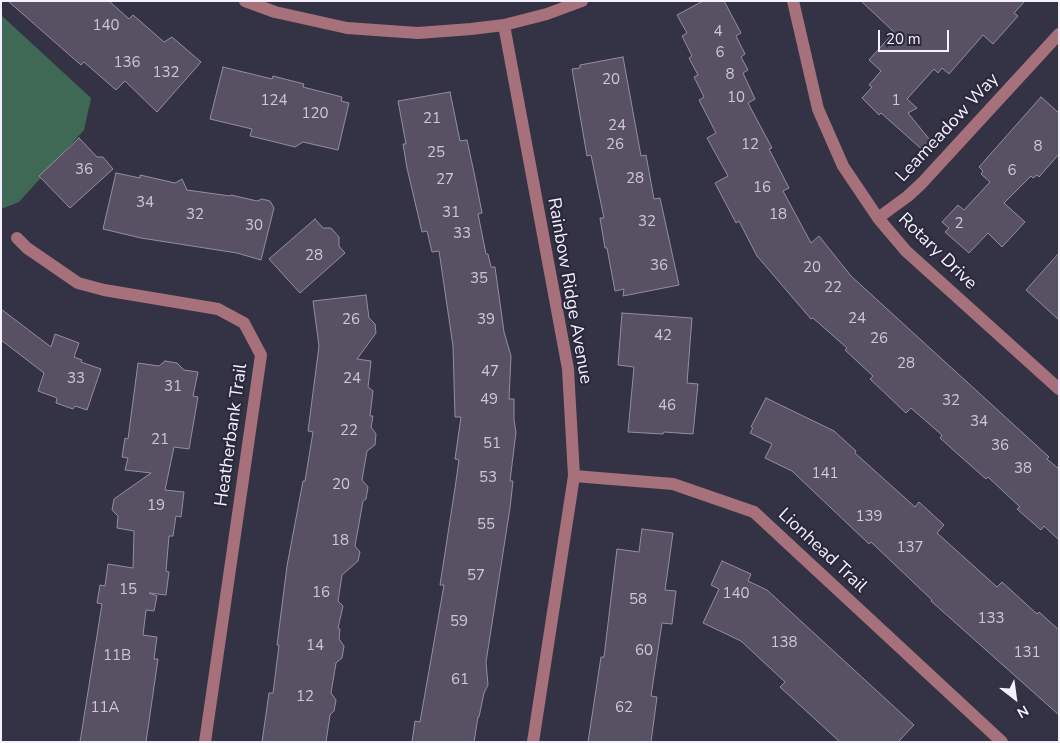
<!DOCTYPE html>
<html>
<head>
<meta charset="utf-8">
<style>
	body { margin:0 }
	#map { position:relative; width:1060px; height:743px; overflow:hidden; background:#343345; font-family:"Nunito Sans",sans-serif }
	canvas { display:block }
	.frame { position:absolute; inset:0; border:2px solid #f2f1fd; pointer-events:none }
	.north { position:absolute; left:990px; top:673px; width:50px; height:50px; -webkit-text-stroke:4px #2b293b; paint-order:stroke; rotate:150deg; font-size:14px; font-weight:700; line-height:20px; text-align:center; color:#f2f1fd }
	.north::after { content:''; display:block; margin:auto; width:18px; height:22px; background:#f2f1fd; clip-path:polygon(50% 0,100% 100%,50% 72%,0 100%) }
	.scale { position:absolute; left:878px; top:30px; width:71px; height:22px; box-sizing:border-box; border:2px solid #f2f1fd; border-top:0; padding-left:6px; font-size:15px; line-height:18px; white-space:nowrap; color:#f2f1fd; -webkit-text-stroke:4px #2b293b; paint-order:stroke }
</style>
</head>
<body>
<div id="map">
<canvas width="1060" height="743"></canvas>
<div class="frame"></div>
<div class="north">N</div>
<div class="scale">20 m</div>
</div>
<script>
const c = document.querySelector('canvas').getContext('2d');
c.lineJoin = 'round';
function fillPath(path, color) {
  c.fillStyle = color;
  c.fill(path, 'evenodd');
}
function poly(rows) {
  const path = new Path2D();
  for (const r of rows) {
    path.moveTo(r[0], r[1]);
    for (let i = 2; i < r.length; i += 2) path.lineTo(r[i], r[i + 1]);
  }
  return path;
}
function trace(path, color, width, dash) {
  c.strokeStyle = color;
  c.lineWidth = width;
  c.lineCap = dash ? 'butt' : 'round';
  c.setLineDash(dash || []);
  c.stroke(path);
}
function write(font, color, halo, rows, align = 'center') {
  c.font = font + ' "Nunito Sans",sans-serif';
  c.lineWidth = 4.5;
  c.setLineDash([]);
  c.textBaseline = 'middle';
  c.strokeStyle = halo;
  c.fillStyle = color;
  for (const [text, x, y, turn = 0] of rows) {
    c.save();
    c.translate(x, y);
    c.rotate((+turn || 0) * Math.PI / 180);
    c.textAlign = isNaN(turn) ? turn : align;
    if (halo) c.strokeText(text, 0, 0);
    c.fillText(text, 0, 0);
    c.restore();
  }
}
fillPath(poly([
	[1,15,91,98,84,130,19,202,1,209]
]), '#3f6955');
const building = poly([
	[8,1,109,1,129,19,133,15,164,42,172,37,201,62,157,112,125,81,116,90,84,62,81,65,8,1],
	[703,1,724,1,741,33,736,36,745,54,741,57,748,70,743,73,755,99,748,103,772,148,769,149,789,188,783,191,811,243,819,236,851,276,1049,457,1047,459,1059,469,1059,540,1044,526,1041,530,1017,509,1020,507,988,477,986,479,960,456,940,438,942,435,911,408,906,413,870,379,873,376,845,350,847,348,813,318,811,319,757,256,739,221,736,223,715,183,728,176,707,138,716,133,699,100,704,97,694,77,698,75,689,58,692,56,682,36,687,33,677,15,703,1],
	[861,1,1025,1,1014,13,1018,16,993,44,983,35,949,74,942,68,938,73,934,69,907,99,917,108,908,113,934,145,926,153,881,113,879,115,862,98,872,87,869,85,881,71,869,60,894,32,861,1],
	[623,57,641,156,646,155,654,199,660,198,679,285,623,296,624,289,615,291,607,248,605,248,600,218,604,218,591,155,587,156,572,69,580,68,580,65,623,57],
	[223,67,272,79,273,76,304,84,303,87,342,97,341,101,349,103,338,150,303,142,295,147,271,141,250,136,252,129,210,119,223,67],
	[450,92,460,141,467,140,476,182,482,213,478,214,486,254,488,254,491,267,495,267,504,332,511,356,509,399,514,399,514,420,516,432,510,481,513,481,510,508,486,662,488,685,484,693,479,717,478,717,474,742,412,742,415,721,420,722,444,585,440,585,455,488,459,460,455,459,461,417,455,417,453,346,439,251,432,252,427,231,422,232,407,168,403,144,406,144,398,101,450,92],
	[1041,97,1059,113,1059,154,1039,177,1037,175,1033,178,1031,176,1004,203,1025,222,1002,247,988,233,969,253,945,232,949,228,942,222,958,205,964,210,990,182,981,174,983,171,979,167,1041,97],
	[79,138,97,157,103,157,113,169,70,208,39,176,79,138],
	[116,173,140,178,140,175,175,183,182,179,187,190,230,196,231,195,257,201,262,199,270,201,274,208,261,260,237,253,141,238,103,229,116,173],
	[315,219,323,228,331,228,339,237,339,246,345,253,300,293,269,259,315,219],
	[1059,253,1059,320,1026,290,1059,253],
	[366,295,369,318,375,324,376,333,357,359,371,361,368,387,373,391,370,416,373,416,371,427,376,434,375,445,367,451,362,480,368,487,366,499,363,501,355,546,360,552,358,561,342,575,338,601,343,606,338,628,340,629,339,639,344,646,342,658,336,663,331,693,336,700,334,711,330,715,326,742,262,742,269,693,273,693,279,645,277,645,287,566,303,481,305,481,313,432,308,431,319,346,313,301,366,295],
	[1,309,51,347,55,334,79,343,74,357,82,360,81,362,101,369,87,410,75,406,73,409,56,403,57,398,38,391,44,373,1,340,1,309],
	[622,313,692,318,687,383,698,384,693,434,664,432,663,434,628,432,634,367,618,365,622,313],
	[165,361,177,363,184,370,198,372,193,396,198,397,189,449,174,447,165,490,184,492,181,517,176,516,173,536,169,536,166,571,169,572,166,595,149,593,157,596,154,611,146,610,143,635,157,637,154,659,158,659,146,742,80,742,102,604,97,603,100,585,105,586,108,564,133,568,134,531,117,528,118,516,112,510,114,499,151,473,125,470,128,458,122,457,125,438,128,439,138,363,159,366,165,361],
	[766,398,834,431,856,451,855,453,915,507,919,502,944,525,937,533,997,587,1002,582,1037,614,1039,612,1059,630,1059,715,931,601,932,600,871,542,869,544,792,471,765,458,772,444,750,433,753,428,751,427,766,398],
	[642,529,673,533,665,590,676,591,672,624,662,623,651,696,657,697,651,742,588,742,601,657,604,657,617,549,639,552,642,529],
	[722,561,751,574,748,581,767,590,914,725,898,742,840,742,780,687,785,682,741,641,703,623,719,589,711,585,722,561]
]);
fillPath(building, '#585164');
trace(building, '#958da2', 1);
trace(poly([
	[245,1,275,12,347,28,418,33,471,29,504,25,547,14,582,1],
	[793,1,818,109,843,166,878,218,906,251,1059,389],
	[504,25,568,369,574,476,533,742],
	[878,218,908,196,922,183,1059,34],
	[17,238,27,248,78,283,104,290,218,309,244,323,261,355,205,742],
	[574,476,673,484,754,512,1002,742]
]), '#a7717b', 12);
write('15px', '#ccc9d7', null, [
	["140",106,26],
	["4",718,32],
	["6",720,53],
	["136",127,63],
	["132",166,73],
	["8",730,75],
	["20",611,80],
	["10",736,98],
	["124",274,101],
	["1",896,101],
	["120",315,114],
	["21",432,119],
	["24",617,126],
	["26",615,145],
	["12",750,145],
	["8",1038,147],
	["25",436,153],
	["36",84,170],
	["6",1012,171],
	["28",635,179],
	["27",445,180],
	["16",762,188],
	["34",145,203],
	["31",451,213],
	["32",195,215],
	["18",778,215],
	["32",647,222],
	["2",959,224],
	["30",254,226],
	["33",462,234],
	["28",314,256],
	["36",659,266],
	["20",812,268],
	["35",479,279],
	["22",833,288],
	["24",857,319],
	["26",351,320],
	["39",486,320],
	["42",663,336],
	["26",879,339],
	["28",906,364],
	["47",490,372],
	["33",76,379],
	["24",352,379],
	["31",173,387],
	["49",489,400],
	["32",951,401],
	["46",667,406],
	["34",979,422],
	["22",349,431],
	["21",160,440],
	["51",492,444],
	["36",1000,446],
	["38",1023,469],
	["141",825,474],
	["53",488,478],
	["20",341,485],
	["19",156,506],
	["139",869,517],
	["55",486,525],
	["18",340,541],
	["137",910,548],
	["57",476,576],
	["15",128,590],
	["16",321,593],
	["140",736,594],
	["58",638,600],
	["133",991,619],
	["59",459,622],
	["138",784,643],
	["14",315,646],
	["60",644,651],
	["131",1027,653],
	["11B",117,656],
	["61",460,680],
	["12",305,697],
	["11A",105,708],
	["62",624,708]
]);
write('18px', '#f2f1fd', '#2b293b', [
	["Leameadow Way",948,128,-47],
	["Rotary Drive",937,252,44],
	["Rainbow Ridge Avenue",569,291,80],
	["Heatherbank Trail",232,435,-82],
	["Lionhead Trail",822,551,43]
]);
</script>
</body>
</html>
